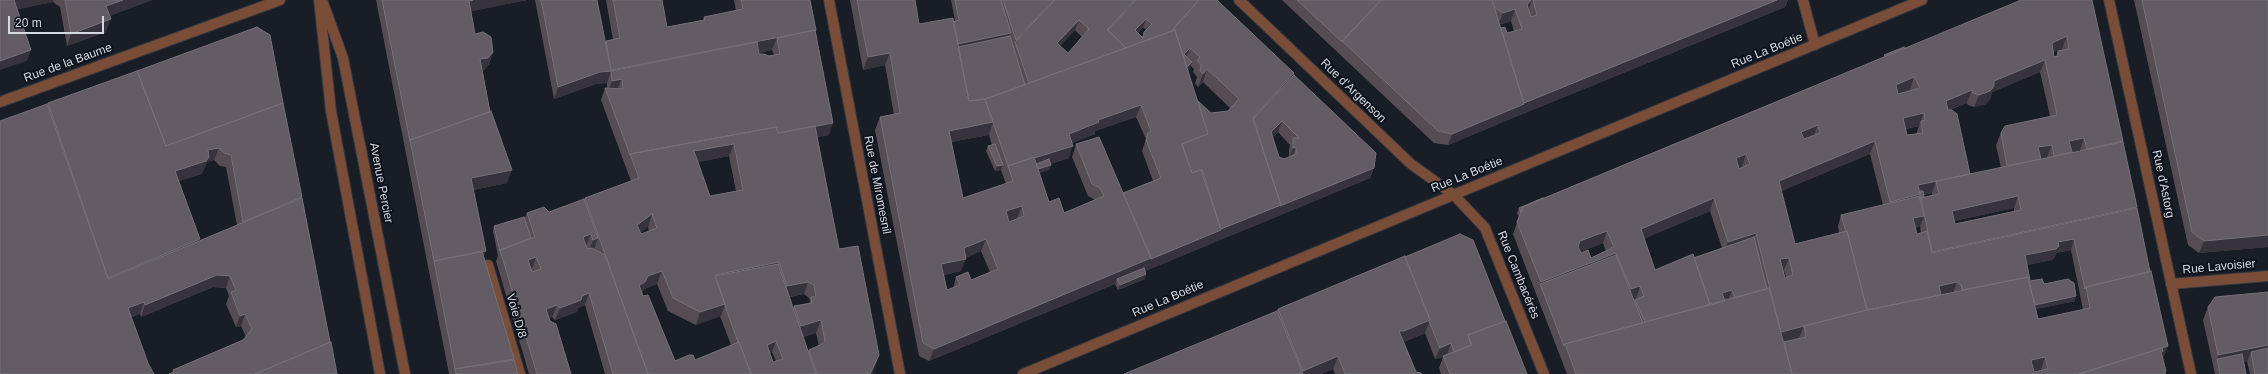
<!DOCTYPE html>
<html>
<head>
<meta charset="utf-8">
<style>
	body { margin:0 }
	#map { position:relative; width:2268px; height:374px; overflow:hidden; background:#181d26; font-family:Helvetica,sans-serif }
	canvas { display:block }
	.scale { position:absolute; left:8px; top:16px; width:96px; height:18px; box-sizing:border-box; border:2px solid #d6dae0; border-top:0; padding-left:5px; font-size:12px; line-height:14px; white-space:nowrap; color:#d6dae0; -webkit-text-stroke:3px #0f141c; paint-order:stroke }
</style>
</head>
<body>
<div id="map">
<canvas width="2268" height="374"></canvas>
<div class="scale">20 m</div>
</div>
<script>
const c = document.querySelector('canvas').getContext('2d');
c.lineJoin = 'round';
function poly(rows) {
  const path = new Path2D();
  for (const r of rows) {
    path.moveTo(r[0], r[1]);
    for (let i = 2; i < r.length; i += 2) path.lineTo(r[i], r[i + 1]);
  }
  return path;
}
function trace(path, color, width, dash) {
  c.strokeStyle = color;
  c.lineWidth = width;
  c.lineCap = dash ? 'butt' : 'round';
  c.setLineDash(dash || []);
  c.stroke(path);
}
function fillPath(path, color) {
  c.fillStyle = color;
  c.fill(path, 'evenodd');
}
function write(font, color, halo, rows, align = 'center') {
  c.font = font + ' Helvetica,sans-serif';
  c.lineWidth = 4;
  c.setLineDash([]);
  c.textBaseline = 'middle';
  c.strokeStyle = halo;
  c.fillStyle = color;
  for (const [text, x, y, turn = 0] of rows) {
    c.save();
    c.translate(x, y);
    c.rotate((+turn || 0) * Math.PI / 180);
    c.textAlign = isNaN(turn) ? turn : align;
    if (halo) c.strokeText(text, 0, 0);
    c.fillText(text, 0, 0);
    c.restore();
  }
}
const service = poly([
	[322,0,343,58,405,374],
	[488,265,520,374]
]);
const minor = poly([
	[319,0,331,111,380,374],
	[829,0,900,374],
	[1239,0,1411,164,1454,195,1485,228,1544,374],
	[1803,0,1815,45],
	[2109,0,2191,374],
	[0,102,280,0],
	[2171,284,2268,276]
]);
const tertiary = poly([
	[1023,374,1922,0]
]);
trace(service, '#333740', 12);
trace(minor, '#333740', 12);
trace(tertiary, '#333740', 12);
trace(service, '#794d38', 10);
trace(minor, '#794d38', 10);
trace(tertiary, '#794d38', 10);
fillPath(poly([
	[0,0,152,0,109,16,106,32,67,46,60,7,53,2,17,9,27,61],
	[376,0,527,0,471,11,475,34,493,52,489,64,484,70,482,70,490,112,507,183,473,190,484,257,518,374,449,374],
	[535,0,597,0,605,42,613,40,606,0,662,0,667,27,703,20,704,17,736,11,734,0,810,0,815,30,829,135,817,137,839,249,879,355,872,374,605,374,585,305,578,308,577,312,555,320,552,317,549,318,571,374,529,374,496,261,498,256,493,231,494,226,524,220,527,213,549,212,631,181,601,100,605,88,607,88,607,83,596,84,554,99],
	[772,50,774,55,769,56,759,54,759,53],
	[729,156,736,191,710,196,698,162],
	[648,227,649,231,641,234,640,232],
	[657,284,668,311,696,325,720,316,731,345,695,360,675,361,642,293,644,289],
	[804,294,809,298,810,301,809,303,794,306,793,308,790,297],
	[816,333,819,346,809,350,808,351,803,337],
	[772,352,776,361,773,362,770,353],
	[850,0,915,0,919,24,955,21,951,0,1217,0,1294,75,1374,168,1370,178,1145,271,1146,274,1145,279,1118,290,1115,284,929,361,919,356,875,130,880,117,894,115,885,65,863,70],
	[1143,27,1146,30,1144,32,1142,37,1138,33],
	[1075,30,1082,37,1068,53,1060,46],
	[1190,65,1194,69,1193,72,1197,77,1195,83,1198,87,1203,82,1230,108,1228,111,1211,113,1198,101,1198,102,1188,72],
	[1136,117,1146,139,1142,151,1153,181,1123,193,1076,144,1072,157,1088,196,1095,200,1064,213,1049,202,1039,173,1049,170,1051,165,1050,164,1069,158,1072,143,1095,134,1095,131],
	[1278,132,1290,145,1289,149,1289,157,1284,159,1279,157,1273,137],
	[989,135,992,145,988,146,986,151,995,171,1001,170,1006,184,963,198,951,142],
	[981,251,990,272,971,280,956,277,953,288,947,290,944,275,961,271,965,258],
	[1282,0,1788,0,1785,7,1520,115,1448,145,1434,143],
	[1511,21,1514,31,1507,33,1501,29,1499,25],
	[2092,0,2137,207,2137,208,2150,272,2168,346,2163,358,2166,374,1567,374,1513,234,1519,217,1517,213,1519,208,1884,57,1884,55,1904,48],
	[2062,49,2062,51,2058,51,2056,57,2054,57,2054,52],
	[2040,72,2050,116,2001,133,1996,145,2001,168,1969,174,1950,110,1967,103,1968,105,1974,107,1986,104,1990,99,1992,92],
	[1919,126,1916,134,1907,135,1906,129],
	[2080,150,2080,151,2072,153,2072,152],
	[1870,154,1883,205,1841,215,1838,226,1839,233,1795,244,1781,191],
	[2047,157,2047,158,2041,159,2041,158],
	[1932,193,1932,195,1924,197,1924,195],
	[2014,208,2014,211,1955,224,1954,221],
	[1710,211,1722,248,1655,270,1644,238],
	[1920,226,1921,233,1917,234,1915,228],
	[1603,243,1606,251,1591,258,1581,253,1580,252],
	[2071,250,2083,310,2038,319,2036,309,2075,301,2044,284,2030,281,2030,280,2027,265,2052,260,2055,257,2056,253],
	[1783,270,1784,270,1786,277,1785,278],
	[1729,298,1730,299,1725,301,1725,300],
	[2041,369,2041,370,2034,372,2034,371],
	[2134,0,2268,0,2268,247,2199,253,2188,245],
	[137,71,302,197,330,342,172,373,173,370,243,340,246,337,241,326,236,327,226,304,229,296,226,288,213,287,141,317,140,314,131,317,0,374,48,103],
	[214,160,220,166,226,167,237,225,199,241,179,181,201,174,204,169,207,162],
	[1405,256,1527,374,1441,374,1439,368,1443,357,1435,359,1425,333,1404,342,1416,372,1422,374,1335,374,1333,369,1321,374,1124,374,1277,311,1278,309],
	[2268,292,2268,374,2250,374,2247,361,2244,362,2246,374,2215,374,2203,320,2208,307]
]), '#564d54');
fillPath(poly([
	[13,0,54,0,53,2,10,11],
	[123,0,152,0,102,19,106,6],
	[473,0,527,0,464,13,469,1],
	[1054,0,1061,0,1015,42,1016,40],
	[1135,0,1141,0,1106,32,1107,30],
	[1531,0,1532,0,1528,11,1527,5],
	[1777,0,1788,0,1785,7,1520,115,1448,145,1452,134,1524,103],
	[1515,9,1511,21,1498,25,1503,13],
	[111,19,106,32,67,46,71,34],
	[1146,19,1143,27,1132,39,1135,30],
	[1079,20,1075,30,1053,54,1057,43],
	[816,30,811,42,777,38,772,50,621,80,617,91,608,93,612,81,611,70],
	[1011,33,1008,41,956,52,955,44],
	[2067,36,2062,49,2047,55,2052,43],
	[1190,48,1185,61,1184,54],
	[31,50,27,61,0,70,0,61],
	[493,52,489,64,484,70,476,71,480,59],
	[890,53,885,65,863,70,868,57],
	[2045,60,2040,72,1992,92,1990,99,1986,104,1974,107,1979,95,1994,81],
	[1192,62,1187,74,1187,67],
	[1207,69,1203,82,1198,87,1203,74],
	[611,71,607,83,596,84,554,99,558,87,600,72],
	[1294,73,1290,86,1252,120,1253,118],
	[1914,77,1910,90,1891,97,1896,85],
	[1972,90,1967,103,1942,113,1946,101],
	[1141,105,1136,117,1095,131,1095,134,1065,146,1069,134,1098,120],
	[1924,113,1919,126,1899,130,1903,118],
	[1282,121,1278,132,1267,143,1271,132],
	[993,122,989,135,944,143,949,131],
	[833,123,829,135,774,145,778,133],
	[1818,125,1813,138,1797,145,1801,132],
	[2084,138,2080,150,2072,152,2067,164,2049,169,2054,156,2069,141],
	[1875,141,1870,154,1774,194,1779,181],
	[2123,141,2119,154,2082,161,2087,149],
	[734,144,729,156,690,164,631,155],
	[2052,145,2047,157,2034,160,2038,147],
	[1073,146,1069,158,1037,168,1009,166],
	[1296,147,1292,158,1289,159,1293,148],
	[219,148,214,160,207,162,204,169,201,174,171,184,175,171,208,150],
	[1746,154,1742,167,1732,171,1736,158],
	[1003,165,1001,170,995,171,997,166],
	[1051,165,1049,170,1036,174,1038,169],
	[1374,168,1370,178,1119,282,1117,279,1115,284,929,361,934,349,1151,258,1221,230,1221,229],
	[512,170,507,183,467,191,471,178],
	[1970,174,1936,181,1932,193,1919,196,1885,214,1890,202,1918,185],
	[2018,196,2014,208,1948,222,1952,211],
	[302,197,298,210,239,234,243,222],
	[1714,198,1710,211,1637,242,1641,229],
	[1022,206,1017,219,1001,224,1006,211],
	[2137,207,2133,219,1928,264,1932,252],
	[652,214,648,227,633,238,637,225],
	[1924,216,1920,226,1909,229,1913,218],
	[1607,231,1603,243,1575,254,1580,241],
	[1756,233,1751,246,1724,255,1728,242],
	[591,234,586,246,583,237],
	[2268,235,2268,247,2199,253,2204,241],
	[598,238,594,250,589,252,593,240],
	[200,239,195,252,104,291,108,278],
	[986,239,981,251,963,259,966,259,961,271,937,276,941,264,964,248],
	[2074,239,2071,250,2056,253,2055,257,2052,260,2021,266,2025,255,2058,242],
	[486,251,481,263,434,261],
	[1616,253,1612,265,1540,284,1541,282],
	[536,257,532,269,524,271,528,260],
	[1789,258,1784,270,1776,272,1780,259],
	[779,262,774,274,714,276,715,275],
	[662,271,657,284,644,289,641,295,639,285,648,276],
	[1146,274,1145,279,1118,290,1120,285],
	[217,275,230,276,226,288,213,287,141,317,145,305],
	[808,282,804,294,783,298,787,286],
	[1957,282,1953,293,1935,297,1939,286],
	[1640,286,1636,299,1626,302,1631,289],
	[1732,290,1729,298,1719,301,1722,293],
	[589,293,585,305,578,308,577,312,555,320,560,308,582,296],
	[2076,296,2075,301,2028,311,2029,306],
	[144,302,140,314,124,320,128,308],
	[725,304,721,316,696,325,700,312],
	[557,305,552,317,542,320,546,309],
	[245,314,241,326,236,327,240,316],
	[821,320,816,333,796,339,801,326],
	[1430,320,1425,333,1399,344,1399,331],
	[1804,326,1799,338,1777,344,1781,332],
	[776,341,772,352,763,355,767,345],
	[1451,343,1447,355,1443,356,1443,357,1435,359,1440,348],
	[2268,345,2268,350,2251,352,2247,361,2218,367,2217,359,2218,355],
	[2168,346,2163,359,2114,374,2078,374],
	[1338,356,1333,369,1321,374,1302,374,1303,371],
	[2045,357,2041,369,2027,372,2031,360],
	[878,359,874,371,872,374,870,374]
]), '#37333c');
const building = poly([
	[0,0,14,0,31,50,0,61,0,0],
	[65,0,123,0,106,6,111,19,71,34,65,0],
	[382,0,473,0,469,1,475,34,483,32,491,37,493,52,488,58,480,59,490,112,410,140,410,141,382,0],
	[541,0,597,0,611,71,757,42,759,54,764,54,769,56,780,54,777,38,815,30,833,123,778,133,776,127,630,154,630,155,605,88,623,89,622,79,612,81,611,71,600,72,558,87,541,0],
	[613,0,662,0,667,27,705,20,704,17,743,9,741,0,810,0,816,30,611,70,606,41,620,38,613,0],
	[857,0,915,0,919,24,953,18,969,101,985,99,993,122,949,131,963,198,1013,181,1008,166,1034,157,1049,202,1059,198,1064,213,1104,196,1100,188,1092,184,1076,144,1099,137,1151,258,934,349,923,343,880,117,900,113,890,53,868,57,857,0],
	[1022,206,1024,216,1009,222,1006,211,1022,206],
	[986,239,998,269,971,280,968,272,956,277,960,285,947,290,941,264,966,259,964,248,986,239],
	[955,0,1001,0,1011,33,958,44,953,22,959,20,955,0],
	[1003,0,1054,0,1016,40,1003,0],
	[1055,0,1135,0,1107,30,1126,48,1029,83,1015,42,1055,0],
	[1079,20,1089,29,1068,53,1057,43,1079,20],
	[1136,0,1199,0,1174,28,1174,30,1126,48,1108,30,1136,0],
	[1146,19,1152,24,1144,32,1143,38,1135,30,1146,19],
	[1199,0,1217,0,1294,73,1253,118,1281,205,1221,229,1202,169,1192,173,1182,144,1208,134,1198,101,1211,113,1228,111,1239,99,1207,69,1203,74,1200,71,1201,65,1197,60,1200,57,1190,48,1184,54,1192,62,1187,67,1174,28,1199,0],
	[1297,0,1381,0,1342,42,1297,0],
	[1381,0,1492,0,1524,104,1452,134,1438,131,1342,41,1381,0],
	[1492,0,1531,0,1527,5,1531,17,1537,15,1533,0,1777,0,1524,103,1501,28,1505,27,1507,33,1522,29,1515,9,1503,13,1494,7,1492,0],
	[2021,0,2092,0,2123,141,2087,149,2084,138,2069,141,2072,152,2054,156,2052,145,2038,147,2041,159,2007,166,2001,133,2005,126,2057,115,2045,60,1994,81,1994,86,1990,91,1979,95,1973,93,1972,90,1946,101,1948,110,1952,110,1957,114,1970,174,1918,185,1920,194,1890,202,1875,141,1779,181,1795,244,1847,231,1867,310,1781,332,1756,233,1728,242,1714,198,1641,229,1655,270,1693,254,1710,305,1645,322,1635,300,1644,296,1640,286,1631,289,1616,253,1541,282,1517,222,1523,207,2021,0],
	[2067,36,2069,49,2058,51,2058,56,2054,57,2052,43,2067,36],
	[1914,77,1920,88,1898,94,1896,85,1914,77],
	[1924,113,1925,120,1921,121,1923,133,1907,135,1903,118,1924,113],
	[1818,125,1820,133,1804,139,1801,132,1818,125],
	[1746,154,1750,164,1739,169,1736,158,1746,154],
	[1607,231,1614,247,1591,258,1588,250,1581,253,1578,247,1580,241,1607,231],
	[1789,258,1793,275,1785,278,1780,259,1789,258],
	[2142,0,2268,0,2268,235,2204,241,2192,232,2142,0],
	[257,27,270,35,283,103,166,146,137,71,257,27],
	[1175,30,1208,134,1182,144,1182,145,1192,173,1201,170,1221,230,1151,259,1151,258,1123,193,1161,178,1146,140,1148,133,1151,131,1141,105,1098,120,1099,122,1069,134,1073,146,1034,158,1034,157,1008,166,985,99,1175,30],
	[1010,36,1025,85,985,99,969,101,958,47,1010,36],
	[1904,47,1904,48,1885,56,1884,55,1904,47],
	[137,71,166,146,283,103,302,197,243,222,231,155,224,153,219,148,208,150,209,157,206,161,175,171,200,239,108,278,48,103,137,71],
	[1294,75,1376,153,1374,168,1280,206,1281,205,1253,119,1294,75],
	[1282,121,1299,138,1293,138,1293,148,1296,147,1296,154,1284,159,1279,157,1271,132,1282,121],
	[47,104,108,279,302,198,330,342,255,374,169,374,174,372,173,370,243,340,252,329,245,314,240,316,231,292,236,290,230,276,217,275,145,305,144,302,128,308,148,363,154,374,0,374,0,121,47,104],
	[491,111,512,170,471,178,486,251,434,261,410,140,491,111],
	[815,126,839,249,858,246,879,355,870,374,817,374,809,350,822,344,825,341,821,320,801,326,794,306,812,303,811,297,816,297,814,285,808,282,787,286,779,262,715,275,725,304,700,312,673,298,662,271,648,276,645,282,639,285,643,296,648,295,675,361,689,355,693,355,695,360,739,342,751,374,648,374,585,198,639,178,630,154,776,127,778,133,815,126],
	[734,144,743,190,710,196,694,151,734,144],
	[652,214,657,228,641,234,637,225,652,214],
	[2123,142,2137,207,1932,252,1921,198,1939,194,1936,181,2123,142],
	[2018,196,2021,210,1955,224,1952,211,2018,196],
	[995,144,1003,165,997,166,988,146,995,144],
	[1049,159,1051,165,1038,169,1036,164,1049,159],
	[1920,191,1923,191,1924,197,1921,198,1921,199,1920,199,1920,191],
	[1919,196,1924,216,1913,218,1917,234,1927,231,1932,253,2137,208,2150,272,2086,287,2085,289,2074,239,2058,242,2059,246,2056,249,2025,255,2030,280,2028,280,2028,277,1962,290,1961,285,1957,282,1939,286,1941,295,1867,310,1847,231,1846,232,1841,215,1919,196],
	[1543,198,1523,207,1521,212,1519,208,1543,198],
	[584,199,598,238,593,240,591,234,583,237,587,249,592,248,605,255,648,374,613,374,589,293,582,296,581,300,560,308,557,305,546,309,550,321,556,324,571,374,537,374,500,250,535,237,527,213,544,207,549,212,584,199],
	[536,257,541,269,532,272,528,260,536,257],
	[524,217,531,238,500,250,500,251,494,226,524,217],
	[1460,234,1473,240,1505,321,1468,335,1471,345,1454,352,1451,343,1440,348,1429,321,1430,320,1405,257,1460,234],
	[1754,237,1767,289,1735,298,1732,290,1722,293,1725,301,1710,305,1694,258,1754,237],
	[482,251,514,359,455,369,434,261,482,251],
	[1616,255,1643,323,1565,344,1564,346,1540,284,1616,255],
	[1405,256,1430,320,1404,331,1399,331,1416,372,1421,373,1422,374,1345,374,1338,356,1303,371,1278,309,1405,256],
	[778,264,816,374,751,374,739,342,738,342,725,306,725,304,715,276,778,264],
	[776,341,783,359,773,362,767,345,776,341],
	[1144,268,1146,274,1120,285,1117,279,1144,268],
	[2151,271,2168,346,2078,374,1792,374,1784,342,1806,337,1804,326,1867,310,2028,277,2038,319,2090,308,2086,287,2151,271],
	[2045,357,2048,369,2034,372,2031,360,2045,357],
	[2042,279,2044,284,2068,279,2074,283,2076,296,2035,305,2029,283,2030,281,2042,279],
	[1769,288,1792,374,1576,374,1565,344,1769,288],
	[2268,292,2268,345,2218,355,2208,307,2215,297,2268,292],
	[1277,311,1303,374,1124,374,1277,311],
	[1506,321,1527,374,1450,374,1443,356,1472,345,1468,335,1506,321],
	[331,342,337,374,255,374,331,342],
	[2162,348,2163,351,2161,352,2166,371,2165,372,2165,374,2080,374,2162,348],
	[2268,348,2268,374,2255,374,2251,352,2268,348],
	[2242,354,2246,374,2220,374,2217,359,2242,354],
	[514,360,518,374,456,374,455,369,514,360]
]);
fillPath(building, '#635c64');
trace(building, '#757077', 1);
write('12px', '#d6dae0', '#0f141c', [
	["Rue La Boétie",1767,51,-22],
	["Rue de la Baume",68,63,-20],
	["Rue d'Argenson",1353,91,44],
	["Rue La Boétie",1467,175,-22],
	["Avenue Percier",381,183,79],
	["Rue d'Astorg",2163,184,78],
	["Rue de Miromesnil",877,185,79],
	["Rue Lavoisier",2219,267,-5],
	["Rue Cambacérès",1518,275,68],
	["Rue La Boétie",1168,299,-23],
	["Voie D/8",516,316,74]
]);
</script>
</body>
</html>
